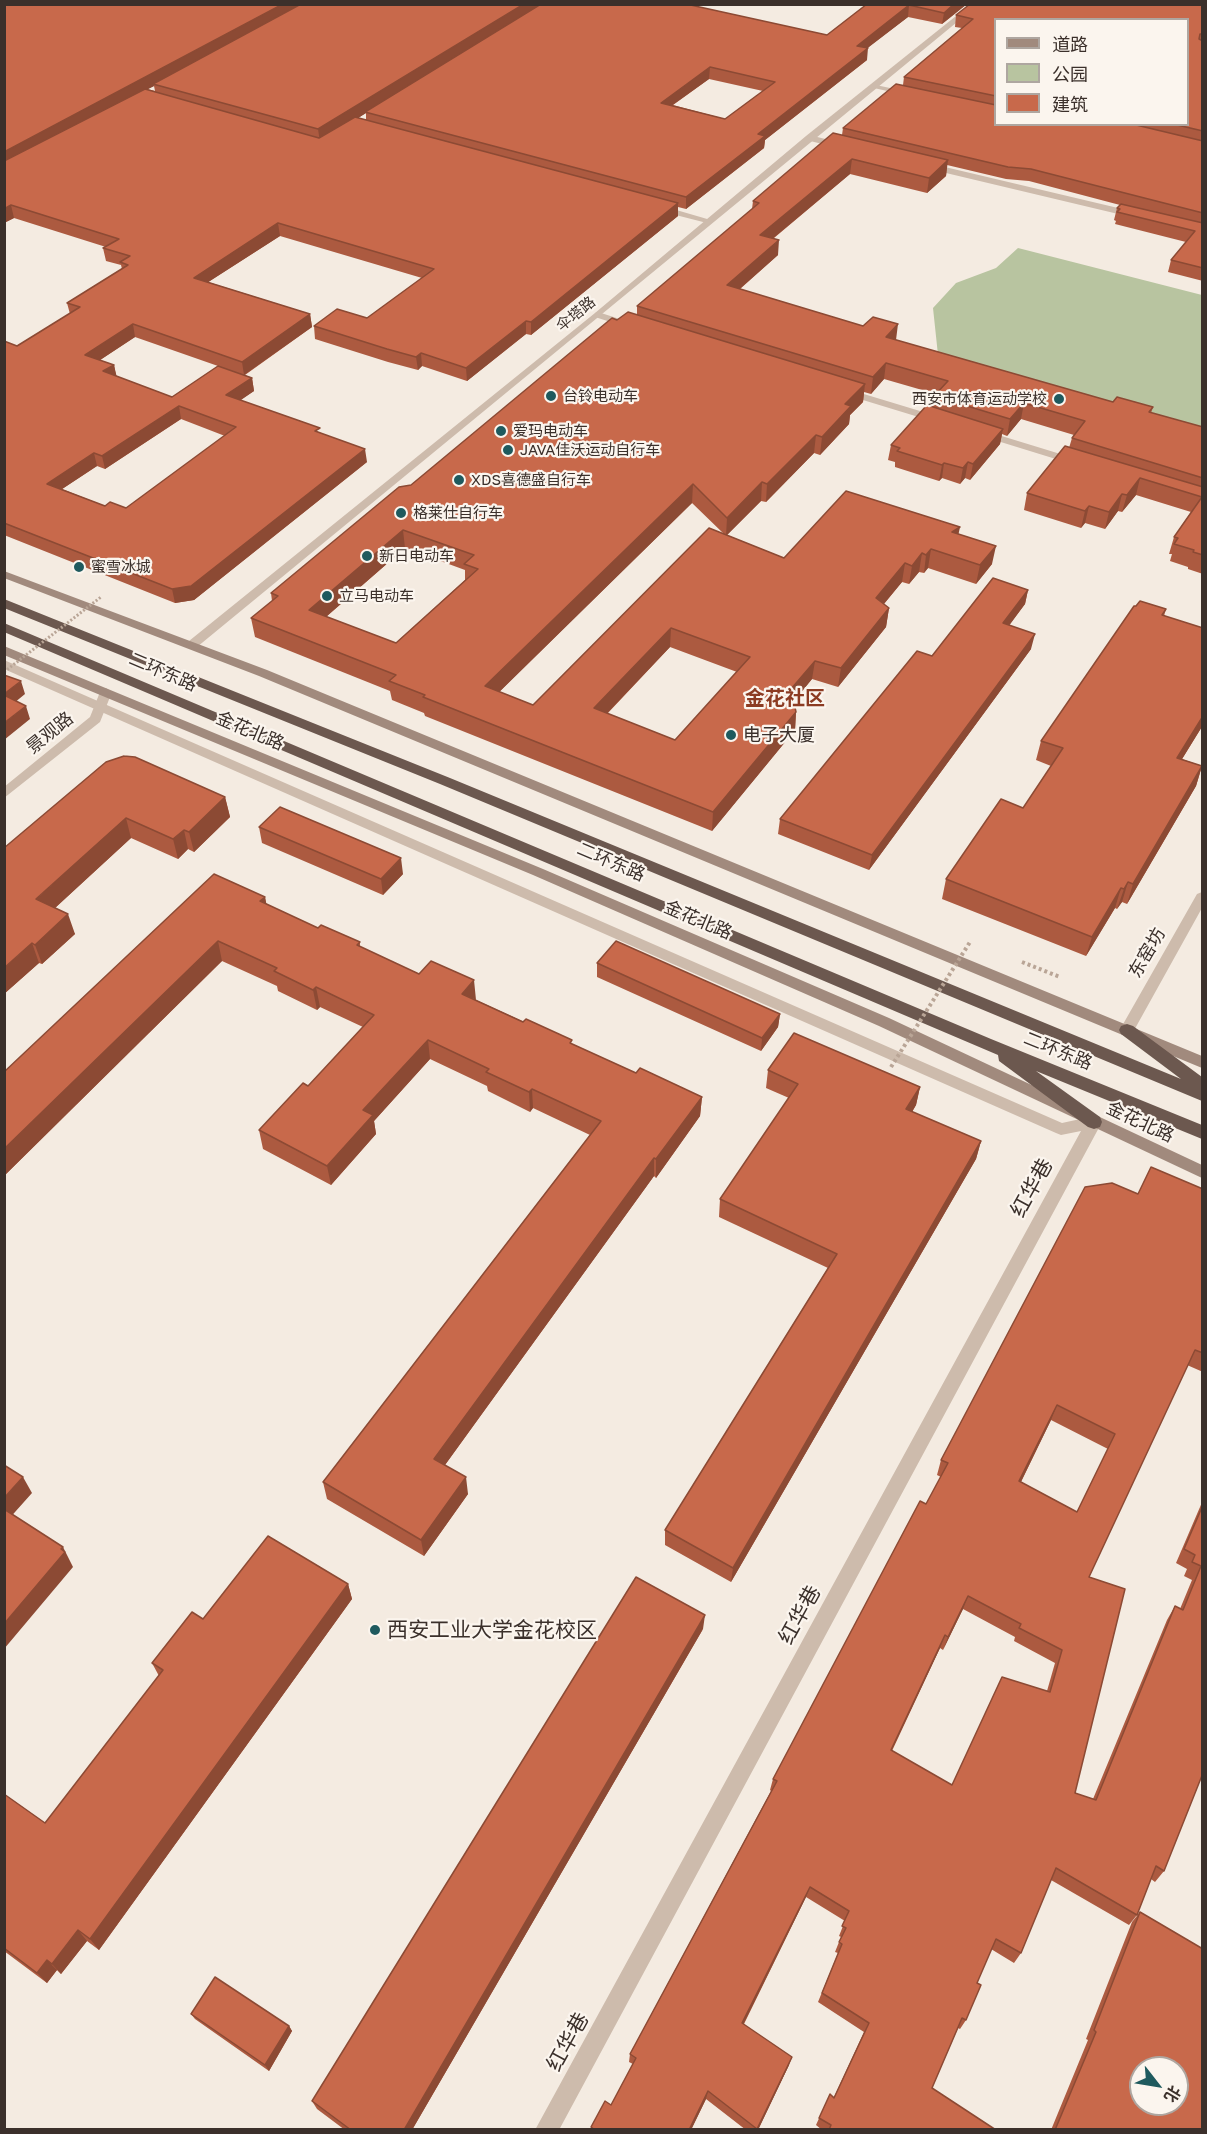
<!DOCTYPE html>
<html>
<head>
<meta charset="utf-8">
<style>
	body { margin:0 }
	#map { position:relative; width:1207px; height:2134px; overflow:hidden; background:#f4ebe1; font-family:"Golos Text","Noto Sans SC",sans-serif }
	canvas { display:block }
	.frame { position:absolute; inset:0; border:6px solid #3b302b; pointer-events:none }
	.legend { position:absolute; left:994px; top:18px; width:195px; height:108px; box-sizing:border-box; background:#fbf5ee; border:2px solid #aea6a0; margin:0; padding:8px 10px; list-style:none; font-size:18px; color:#3b302b }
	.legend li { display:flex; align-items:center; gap:12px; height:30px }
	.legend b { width:30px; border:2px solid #aea6a0 }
	.north { position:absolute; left:1129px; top:2056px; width:60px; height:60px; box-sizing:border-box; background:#fbf5ee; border:2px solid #aea6a0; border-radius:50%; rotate:121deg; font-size:16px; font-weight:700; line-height:24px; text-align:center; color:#3b302b }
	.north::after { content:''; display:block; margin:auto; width:21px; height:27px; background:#1f5a5e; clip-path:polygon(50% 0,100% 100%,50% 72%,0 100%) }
</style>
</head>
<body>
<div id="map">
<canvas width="1207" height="2134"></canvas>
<div class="frame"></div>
<ul class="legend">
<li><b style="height:8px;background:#a18a7d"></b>道路</li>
<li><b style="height:16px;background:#b8c4a0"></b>公园</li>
<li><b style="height:16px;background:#c8694b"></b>建筑</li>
</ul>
<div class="north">北</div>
</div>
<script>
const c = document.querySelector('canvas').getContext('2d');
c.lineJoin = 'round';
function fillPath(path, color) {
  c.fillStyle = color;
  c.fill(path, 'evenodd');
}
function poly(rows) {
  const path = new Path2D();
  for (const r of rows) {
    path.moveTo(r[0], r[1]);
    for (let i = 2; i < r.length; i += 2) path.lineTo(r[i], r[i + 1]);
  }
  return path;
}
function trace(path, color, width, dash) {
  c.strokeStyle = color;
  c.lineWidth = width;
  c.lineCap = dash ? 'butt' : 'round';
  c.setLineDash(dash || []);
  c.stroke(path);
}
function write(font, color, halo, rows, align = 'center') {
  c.font = font + ' "Golos Text","Noto Sans SC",sans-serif';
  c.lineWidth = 4.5;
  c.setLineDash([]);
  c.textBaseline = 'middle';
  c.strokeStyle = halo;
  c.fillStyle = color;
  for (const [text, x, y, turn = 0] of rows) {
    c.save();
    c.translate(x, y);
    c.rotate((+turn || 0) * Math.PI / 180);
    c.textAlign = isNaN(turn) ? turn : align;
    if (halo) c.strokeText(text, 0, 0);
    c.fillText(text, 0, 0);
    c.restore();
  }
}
fillPath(poly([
	[1018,248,1202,295,1202,431,938,355,933,308,956,283,996,268]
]), '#b8c4a0');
trace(poly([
	[1022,962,1060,977]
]), '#b9a596', 4, [3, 3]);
fillPath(poly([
	[660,207,666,207,714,221,707,223,660,211,660,207]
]), '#cdbbac');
fillPath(poly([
	[871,84,909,92,913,94,909,96,874,88,871,88,871,84],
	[809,135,846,144,847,146,843,149,806,140,805,138,809,135],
	[928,163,1135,212,1140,215,1135,218,925,168,924,166,928,163],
	[598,312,632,323,634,325,629,328,595,317,595,313,598,312],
	[844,388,943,418,944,420,935,422,840,393,840,389,844,388],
	[982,430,1080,460,1081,462,1080,464,1072,464,978,435,978,431,982,430],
	[4,660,1062,1123,1094,1116,1099,1118,1102,1122,559,2130,535,2130,1081,1131,1061,1135,1056,1133,4,669,4,660],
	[1202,892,1202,908,1132,1034,1122,1034,1120,1030,1122,1026,1197,894,1202,892]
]), '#cdbbac');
fillPath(poly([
	[971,4,979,4,197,647,189,647,189,641,595,313,806,136,971,4],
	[106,688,112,692,100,722,4,798,4,787,90,717,100,692,106,688]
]), '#cdbbac');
fillPath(poly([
	[4,571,267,670,1202,1056,1202,1068,259,676,4,578,4,571],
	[4,646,543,869,889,1018,1202,1165,1202,1178,879,1026,533,875,4,655,4,646]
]), '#a18a7d');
fillPath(poly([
	[4,599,450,778,1181,1079,1121,1034,1119,1030,1121,1026,1127,1024,1133,1026,1202,1077,1202,1101,440,784,4,608,4,599],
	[4,623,991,1039,1202,1125,1202,1139,1036,1071,1100,1117,1102,1122,1100,1127,1094,1129,1088,1127,999,1061,998,1055,4,632,4,623]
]), '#6c584f');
trace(poly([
	[4,672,101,597]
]), '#b9a596', 3, [2, 2]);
trace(poly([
	[891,1067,970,942]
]), '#b9a596', 4, [3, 3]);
fillPath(poly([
	[4,4,694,4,692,6,827,35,867,4,967,4,942,24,908,17,867,48,867,60,765,140,764,148,686,209,678,207,678,216,531,335,526,334,467,381,422,366,418,370,388,362,315,339,314,326,367,318,422,278,280,236,208,282,310,314,312,327,245,375,252,378,254,391,240,400,321,433,367,462,194,600,175,603,4,535,4,341,17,346,70,314,67,303,122,269,121,265,106,261,103,248,106,247,14,218,4,223],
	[709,79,763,91,725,119,673,105],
	[154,86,155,91,147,89],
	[366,113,366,120,358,118],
	[135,337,218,366,172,397,116,376,114,365,100,360],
	[181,419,225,436,126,508,105,506,62,489,97,466,105,469],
	[1203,4,1203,281,1168,272,1171,260,1186,242,1115,224,1116,221,1114,220,1117,208,1120,205,1029,181,1006,179,947,165,946,176,927,193,850,174,774,238,778,255,740,289,896,340,1113,402,1153,407,1151,413,1203,427,1203,574,1188,569,1188,567,1170,561,1172,554,1169,554,1174,537,1191,512,1136,495,1122,512,1118,511,1105,529,1085,523,1081,528,1024,510,1027,493,1069,448,1072,438,1074,435,1021,419,1007,436,1002,434,1000,444,970,480,965,478,960,484,942,478,939,481,895,467,895,462,888,460,891,445,933,407,934,396,936,394,884,379,871,394,864,392,863,402,850,415,849,424,820,455,814,453,766,502,761,501,727,535,784,558,958,534,992,564,976,584,928,568,924,573,919,572,909,584,902,582,884,604,889,608,886,627,838,687,812,679,794,701,796,712,795,730,712,831,425,716,424,713,392,700,390,691,255,637,251,618,272,601,271,593,411,485,617,320,637,314,637,306,752,209,753,201,842,135,843,128,903,85,904,77,962,28,955,27,956,15],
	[996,20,1188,124,996,124],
	[692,503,724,534,533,705,499,692],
	[405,548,465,570,465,580,396,643,326,617],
	[670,647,737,672,675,740,607,714],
	[1028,590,1025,604,1009,625,1031,649,869,870,778,834,780,819,932,656],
	[1136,606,1166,609,1164,616,1203,628,1203,725,1182,759,1202,766,1196,786,1127,904,1122,902,1117,909,1115,908,1086,956,942,899,946,879,1023,808,1051,766,1036,760,1041,741],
	[106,762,225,797,230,817,194,852,188,849,178,859,131,838,55,908,75,934,42,964,39,963,4,994],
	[259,827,403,874,383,895,262,843],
	[265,897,266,904,318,928,360,942,360,947,636,1073,702,1097,700,1116,656,1178,654,1176,445,1465,468,1494,424,1556,327,1499,323,1482,590,1135,533,1108,530,1112,488,1091,487,1086,430,1059,374,1121,376,1134,331,1185,263,1149,259,1130,308,1086,363,1027,320,1007,317,1010,278,991,277,986,222,961,4,1176,4,1072],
	[597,963,780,1014,778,1027,761,1051,597,977],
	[768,1070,920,1087,916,1105,912,1112,981,1141,976,1159,731,1582,665,1545,665,1530,828,1268,719,1217,720,1199,789,1098,766,1088],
	[1203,1189,1203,1372,1187,1365,1089,1577,1075,1793,1093,1799,1167,1620,1175,1606,1180,1609,1192,1580,1184,1576,1187,1569,1176,1563,1203,1500,1203,1773,1164,1871,1155,1882,1151,1879,1137,1915,1129,1925,1051,1880,1021,1953,1014,1963,991,1949,977,1983,966,2020,960,2029,958,2028,932,2088,996,2130,822,2130,816,2125,830,2094,834,2097,864,2032,818,2002,838,1953,835,1952,841,1937,839,1936,845,1921,806,1897,744,2024,789,2065,758,2130,746,2130,706,2099,691,2130,591,2130,591,2127,611,2105,633,2064,629,2062,630,2054,771,1791,770,1790,773,1779,926,1504,941,1477,937,1475,941,1460,1138,1194],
	[1051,1420,1108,1449,1077,1512,1021,1482],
	[963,1609,1015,1637,1014,1641,1055,1663,1047,1691,952,1785,892,1751,940,1648,943,1650],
	[348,1584,352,1599,99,1950,87,1941,61,1974,57,1970,47,1983,4,1951,4,1794,45,1823,159,1676,152,1663,203,1619],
	[703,1629,412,2130,345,2130,317,2109,312,2101],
	[1140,1912,1203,2130,1051,2130,1088,2040,1086,2039,1132,1922],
	[191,2014,289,2026,292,2031,269,2071,195,2019]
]), '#ac5a40');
fillPath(poly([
	[283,4,305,4,153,84,154,86,4,166,4,152],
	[524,4,543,4,365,112,366,113,320,142,318,129],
	[954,4,967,4,942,24,944,13],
	[909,5,908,17,856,57,857,46],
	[868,48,867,60,765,140,764,148,686,209,686,197,758,134],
	[710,67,709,79,660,114,661,103],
	[852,159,850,174,759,250,760,235],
	[948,160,946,176,927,193,929,178],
	[678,203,678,216,531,335,531,322],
	[11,205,14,218,4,223,4,209],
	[278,223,280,236,196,290,194,278],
	[779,240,778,255,726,301,727,285],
	[310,314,312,327,244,375,242,362],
	[526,321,526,334,467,381,466,368],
	[133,324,135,337,88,368,85,355],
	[898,324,896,340,886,337],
	[421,353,422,366,418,370,416,357],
	[886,363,884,379,871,394,873,377],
	[114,365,117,378,103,371],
	[252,378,254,391,228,409,226,395],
	[865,384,863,402,850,415,849,424,820,455,822,437,845,404],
	[1024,403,1021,419,1007,436,1010,419],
	[179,406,181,419,105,469,102,456],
	[1003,429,1000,444,970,480,973,464],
	[816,435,814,453,766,502,767,484],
	[365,449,367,462,194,600,175,603,172,589],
	[94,453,97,466,50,497,47,484],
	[968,462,965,478,960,484,963,468],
	[944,463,942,478,939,481,942,465],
	[1140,478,1136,495,1122,512,1127,495],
	[762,482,761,501,726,536,727,518],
	[693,484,692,503,486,705,485,686],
	[1122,494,1118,511,1105,529,1109,512],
	[1089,506,1085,523,1081,528,1085,511],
	[960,527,956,546,952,532],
	[403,530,405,548,312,629,309,610],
	[996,546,992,564,976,584,980,565],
	[931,549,928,568,924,573,926,555],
	[922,553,919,572,909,584,912,566],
	[905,563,902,582,873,617,876,598],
	[1028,590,1025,604,1000,638,1003,623],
	[889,608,886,627,838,687,841,668],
	[671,628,670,647,594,727,594,708],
	[1035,634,1031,649,869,870,872,855],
	[815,661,812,679,789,707,791,689],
	[21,681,25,694,8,708,4,698,4,694],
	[26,706,30,719,4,740,4,723],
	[796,712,795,730,712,831,713,812],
	[1203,716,1203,725,1171,777,1177,758],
	[1202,766,1196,786,1127,904,1133,884],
	[225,797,230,817,194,852,189,832],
	[126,818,131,838,43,919,36,899],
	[184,830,188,849,178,859,173,839],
	[401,858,403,874,383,895,381,879],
	[1128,882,1122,902,1117,909,1124,889],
	[1121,888,1115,908,1086,956,1092,937],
	[265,897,269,917,260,901],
	[68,914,75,934,42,964,35,945],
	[218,941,222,961,4,1176,4,1149],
	[32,943,39,963,4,994,4,968],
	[474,980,476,1000,462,994],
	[316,987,320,1007,317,1010,313,990],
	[780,1014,778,1027,761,1051,762,1038],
	[428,1040,430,1059,374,1121,376,1134,331,1185,327,1166,363,1110],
	[920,1087,916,1105,903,1127,906,1109],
	[532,1089,533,1108,530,1112,529,1092],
	[702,1097,700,1116,656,1178,656,1159],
	[981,1141,976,1159,731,1582,733,1568],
	[654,1158,654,1176,437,1476,434,1459],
	[1057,1405,1051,1420,1014,1496,1019,1481],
	[23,1477,32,1493,7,1521,4,1516,4,1498],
	[466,1477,468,1494,424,1556,421,1540],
	[63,1547,73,1567,4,1649,4,1624],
	[348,1584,352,1599,99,1950,90,1939],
	[968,1596,963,1609,943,1650,948,1637],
	[705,1615,703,1629,412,2130,404,2130],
	[945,1635,940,1648,886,1762,891,1750],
	[810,1887,806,1897,740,2031,742,2023],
	[78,1930,87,1941,61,1974,52,1964],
	[47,1960,57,1970,47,1983,37,1973],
	[289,2026,292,2031,269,2071,265,2065],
	[792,2057,789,2065,758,2130,757,2130],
	[708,2091,706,2099,691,2130,689,2130]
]), '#8c4a34');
const building = poly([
	[4,4,283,4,4,152,4,4],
	[301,4,524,4,318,129,153,84,301,4],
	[541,4,686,4,827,35,867,4,954,4,944,13,909,5,857,46,868,48,758,134,765,136,686,197,365,112,541,4],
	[710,67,775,82,725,119,661,103,710,67],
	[970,4,1176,4,1181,5,1182,4,1203,4,1203,34,1200,34,1199,39,1203,41,1203,131,1173,124,1188,124,1188,20,996,20,996,96,904,77,973,19,956,15,970,4],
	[896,84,996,105,996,124,1132,124,1203,141,1203,213,1031,169,1008,167,843,128,896,84],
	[145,89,319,138,355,117,678,203,531,322,526,321,466,368,421,353,416,357,387,349,314,326,337,309,367,318,434,269,278,223,194,278,310,314,242,362,133,324,85,355,114,365,103,371,172,397,218,366,252,378,226,395,320,428,315,431,365,449,191,586,172,589,4,523,4,341,17,346,80,307,67,303,128,265,120,262,130,256,103,248,119,239,11,205,4,209,4,161,145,89],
	[179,406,236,427,126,508,110,502,105,506,47,484,94,453,102,456,179,406],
	[833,133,948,160,929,178,852,159,760,235,779,240,727,285,863,326,873,317,898,324,886,337,1113,402,1117,397,1153,407,1149,412,1203,427,1203,478,1072,438,1085,421,1024,403,1010,419,934,396,948,381,886,363,873,377,637,306,759,203,753,201,833,133],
	[1121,204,1203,223,1203,268,1171,260,1195,231,1117,212,1120,209,1117,208,1121,204],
	[628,312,865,384,845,404,851,406,822,437,816,435,767,484,762,482,727,518,693,484,485,686,533,705,709,528,784,558,846,491,960,527,952,532,996,546,980,565,931,549,926,555,922,553,912,566,905,563,876,598,889,608,841,668,815,661,791,689,796,712,713,812,423,697,425,695,389,681,396,675,251,618,278,596,271,593,399,487,411,485,612,318,617,320,628,312],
	[403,530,474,555,464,564,478,569,396,643,309,610,403,530],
	[671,628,750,657,675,740,594,708,671,628],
	[927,405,1003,429,973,464,968,462,963,468,944,463,942,465,897,451,900,448,891,445,927,405],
	[1065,446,1203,487,1203,555,1193,552,1194,550,1174,544,1178,538,1174,537,1202,497,1140,478,1127,495,1122,494,1109,512,1089,506,1085,511,1027,493,1065,446],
	[993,578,1028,590,1003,623,1035,634,872,855,780,819,917,651,932,656,993,578],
	[1140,601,1166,609,1162,615,1203,628,1203,716,1177,758,1202,766,1133,884,1128,882,1124,889,1121,888,1092,937,946,879,1001,799,1023,808,1063,748,1041,741,1134,606,1136,606,1140,601],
	[4,675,21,681,4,694,4,675],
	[4,695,26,706,4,723,4,695],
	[124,756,135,757,225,797,189,832,184,830,173,839,126,818,36,899,68,914,35,945,32,943,4,968,4,848,106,762,124,756],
	[280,807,401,858,381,879,259,827,280,807],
	[214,874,265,897,260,901,318,928,321,925,360,942,357,945,419,974,431,961,474,980,462,994,523,1022,526,1019,572,1040,570,1043,636,1073,640,1068,702,1097,656,1159,654,1158,434,1459,466,1477,421,1540,323,1482,601,1121,532,1089,529,1092,486,1072,489,1069,428,1040,363,1110,373,1115,327,1166,259,1130,303,1083,308,1086,374,1015,316,987,313,990,274,971,277,968,218,941,4,1149,4,1072,214,874],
	[616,941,780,1014,762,1038,597,963,616,941],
	[794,1033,920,1087,906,1109,981,1141,733,1568,665,1530,837,1254,720,1199,798,1084,768,1070,794,1033],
	[1151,1167,1203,1189,1203,1353,1195,1350,1089,1577,1125,1589,1075,1793,1096,1800,1175,1606,1183,1610,1201,1566,1192,1562,1195,1555,1184,1549,1203,1505,1203,1773,1164,1871,1156,1866,1137,1915,1056,1868,1021,1953,996,1939,977,1983,981,1985,966,2020,962,2018,932,2088,996,2130,829,2130,831,2125,819,2118,830,2094,834,2098,869,2023,822,1993,842,1944,839,1942,846,1928,842,1926,849,1911,810,1887,742,2023,792,2057,757,2129,708,2091,689,2130,595,2130,591,2127,605,2101,611,2105,636,2058,630,2054,777,1781,773,1779,920,1501,926,1504,948,1463,941,1460,1085,1187,1112,1183,1138,1194,1151,1167],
	[1057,1405,1115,1434,1077,1512,1019,1481,1057,1405],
	[968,1596,1021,1624,1019,1628,1062,1650,1050,1692,1002,1677,952,1785,891,1750,945,1635,948,1637,968,1596],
	[4,1465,23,1477,4,1498,4,1465],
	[4,1509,63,1547,61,1549,65,1552,4,1624,4,1509],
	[268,1536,348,1584,90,1939,78,1930,52,1964,47,1960,37,1973,4,1948,4,1794,45,1823,163,1670,152,1663,192,1612,203,1619,268,1536],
	[636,1577,705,1615,404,2130,351,2130,312,2101,636,1577],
	[1140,1912,1203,1949,1203,2130,1055,2130,1096,2032,1094,2030,1140,1912],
	[1141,2068,1177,2068,1177,2104,1141,2104,1141,2068],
	[215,1977,289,2026,265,2065,191,2014,215,1977]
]);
fillPath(building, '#c8694b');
trace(building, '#8c4a34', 1.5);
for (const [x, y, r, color] of [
	[551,396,6,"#1f5a5e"],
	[1059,399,6,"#1f5a5e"],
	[501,431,6,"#1f5a5e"],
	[508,450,6,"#1f5a5e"],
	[459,480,6,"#1f5a5e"],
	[401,513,6,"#1f5a5e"],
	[367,556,6,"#1f5a5e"],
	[79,567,6,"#1f5a5e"],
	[327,596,6,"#1f5a5e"],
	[731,735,6,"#1f5a5e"],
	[375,1630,6,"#1f5a5e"]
]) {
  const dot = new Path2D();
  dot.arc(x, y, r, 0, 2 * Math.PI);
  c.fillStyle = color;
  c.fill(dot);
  trace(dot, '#fbf5ee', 2);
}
write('15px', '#3b302b', '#fbf5ee', [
	["伞塔路",576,314,-39]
]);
write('15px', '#3b302b', '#fbf5ee', [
	["台铃电动车",563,396],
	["西安市体育运动学校",1047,399,"right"],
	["爱玛电动车",513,431],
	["JAVA佳沃运动自行车",520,450],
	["XDS喜德盛自行车",471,480],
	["格莱仕自行车",413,513],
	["新日电动车",379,556],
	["蜜雪冰城",91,567],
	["立马电动车",339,596]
], 'left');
write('18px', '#3b302b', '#fbf5ee', [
	["二环东路",163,672,23],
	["金花北路",250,731,23],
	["景观路",50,733,-39],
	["二环东路",611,862,23],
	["金花北路",698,920,23],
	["东窑坊",1147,953,-60],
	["二环东路",1058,1051,22],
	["金花北路",1140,1122,25]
]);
write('18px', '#3b302b', '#fbf5ee', [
	["电子大厦",743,735]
], 'left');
write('bold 20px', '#8c3b22', '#fbf5ee', [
	["金花社区",785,699]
]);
write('21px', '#3b302b', '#fbf5ee', [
	["红华巷",1032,1188,-61],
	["红华巷",800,1615,-61],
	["红华巷",568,2042,-61]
]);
write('21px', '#3b302b', '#fbf5ee', [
	["西安工业大学金花校区",387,1630]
], 'left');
</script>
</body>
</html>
